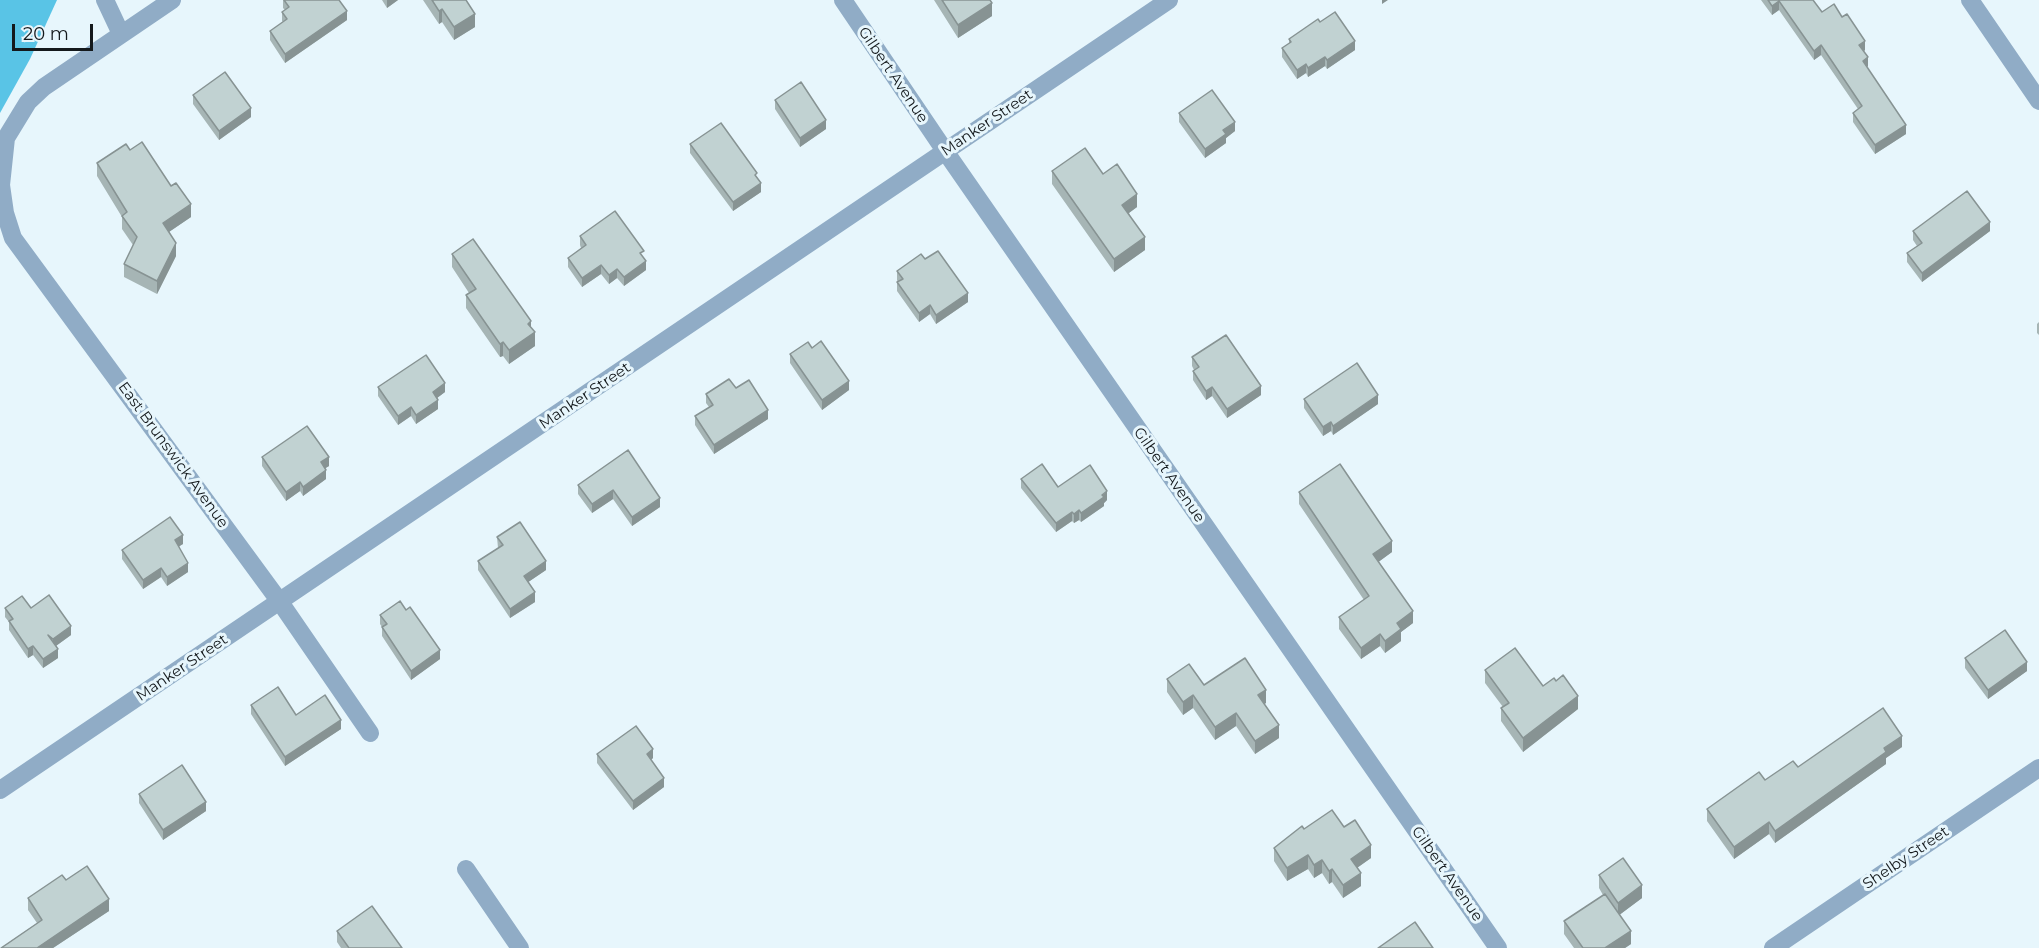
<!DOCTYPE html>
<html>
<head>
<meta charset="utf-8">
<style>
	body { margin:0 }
	#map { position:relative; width:2039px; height:948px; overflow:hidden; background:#e7f6fc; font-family:Montserrat,sans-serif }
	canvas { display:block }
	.scale { position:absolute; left:12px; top:24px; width:81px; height:27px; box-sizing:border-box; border:3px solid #14191c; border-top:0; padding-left:8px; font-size:18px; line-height:21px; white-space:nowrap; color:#14191c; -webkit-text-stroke:4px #e7f6fc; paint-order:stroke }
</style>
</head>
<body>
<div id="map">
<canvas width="2039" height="948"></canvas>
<div class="scale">20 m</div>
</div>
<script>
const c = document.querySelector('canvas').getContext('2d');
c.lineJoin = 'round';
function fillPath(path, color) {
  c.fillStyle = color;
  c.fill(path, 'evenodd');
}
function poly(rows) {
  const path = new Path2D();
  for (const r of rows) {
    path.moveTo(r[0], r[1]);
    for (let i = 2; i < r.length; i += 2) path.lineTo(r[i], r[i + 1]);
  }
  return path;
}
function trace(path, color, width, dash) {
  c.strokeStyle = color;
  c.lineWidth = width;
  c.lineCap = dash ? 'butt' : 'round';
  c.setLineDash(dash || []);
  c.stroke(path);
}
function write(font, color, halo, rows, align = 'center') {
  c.font = font + ' Montserrat,sans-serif';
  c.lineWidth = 6;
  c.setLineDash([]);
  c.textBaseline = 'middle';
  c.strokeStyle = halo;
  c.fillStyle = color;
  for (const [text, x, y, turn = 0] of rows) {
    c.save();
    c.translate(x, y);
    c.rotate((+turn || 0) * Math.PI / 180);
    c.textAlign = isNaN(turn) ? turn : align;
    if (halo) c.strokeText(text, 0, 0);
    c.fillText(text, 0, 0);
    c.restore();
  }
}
fillPath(poly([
	[0,0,57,0,30,59,0,113]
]), '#59c4e6');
trace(poly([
	[105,0,121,34],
	[172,0,44,87,28,102,6,138,1,185,5,213,13,238,280,602,370,733],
	[843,0,945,151,1498,948],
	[1970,0,2039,101],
	[0,790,1169,0],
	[466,869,520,948],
	[1773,948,2039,768]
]), '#90acc6', 18);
fillPath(poly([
	[283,0,339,0,347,20,285,63,270,40,270,31,283,22,282,21,282,12,285,10,283,8],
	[382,0,398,0,387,8],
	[423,0,466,0,475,27,454,40,442,22,439,24],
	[934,0,990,0,992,16,958,38],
	[1761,0,1813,0,1822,12,1865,50,1864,52,1868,66,1867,67,1906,134,1875,154,1853,122,1853,113,1858,109,1821,55,1814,60,1779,10,1772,15],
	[1320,22,1355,50,1327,69,1325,66,1308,77,1306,73,1297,79,1282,57,1282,48,1289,44,1289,39],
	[193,95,251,117,219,140,193,104],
	[775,100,826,129,800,147,775,109],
	[1179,113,1235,131,1226,138,1226,143,1205,158,1179,122],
	[690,144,757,177,761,192,733,211,690,153],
	[130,150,191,217,169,232,176,256,157,294,124,277,124,264,133,245,122,229,122,217,97,176,97,163],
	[1052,171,1103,174,1137,207,1129,213,1145,250,1114,272,1052,184],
	[1913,231,1990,231,1922,282,1907,262,1907,253,1917,246,1913,240],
	[580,236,644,258,646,270,624,286,617,278,609,284,601,274,582,287,568,267,568,258,581,248,580,245],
	[452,254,531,328,535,346,509,364,503,356,500,357,466,308,466,295,469,293,452,267],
	[925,259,968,302,936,324,930,314,919,322,897,291,897,282,898,282,897,280,897,271],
	[2039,322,2039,335,2037,333,2037,324],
	[790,354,849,390,822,410,790,363],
	[1192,357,1261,395,1227,418,1212,396,1206,400,1193,380,1193,371,1194,370,1192,366],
	[378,387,445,392,437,398,438,409,416,424,411,416,398,425,378,396],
	[736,388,768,419,714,454,695,425,695,416,709,407,706,403,706,394],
	[1304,399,1378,404,1333,435,1331,431,1323,436,1304,408],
	[628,450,660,507,632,526,613,499,592,513,578,494,578,485],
	[262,457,329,466,325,468,326,479,303,496,300,491,286,501,262,466],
	[1021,479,1058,487,1107,500,1104,503,1104,506,1081,522,1079,520,1074,523,1072,521,1056,532,1021,488],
	[1299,492,1392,552,1378,562,1413,623,1401,632,1401,641,1385,653,1380,646,1361,659,1339,629,1339,617,1364,600,1299,504],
	[497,537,546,570,528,582,535,602,510,618,478,570,478,561,498,548],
	[183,544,179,546,188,572,167,586,161,577,143,589,122,559,122,550],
	[5,608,31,608,71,635,56,646,58,658,43,668,33,655,28,658,9,630,9,622,5,617],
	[406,610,440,659,411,680,382,636,382,627,380,624,380,615],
	[1965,658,2027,671,1988,699,1965,668],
	[1485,670,1543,686,1556,681,1578,709,1523,752,1501,721,1501,708,1503,707,1485,683],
	[1167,679,1204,685,1266,703,1264,704,1279,738,1255,754,1236,726,1215,740,1193,708,1183,715,1167,692],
	[251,705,296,715,341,729,285,766,251,714],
	[1902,747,1886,758,1886,764,1775,843,1769,834,1734,859,1707,821,1707,809,1765,780,1798,767],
	[597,754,653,758,651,760,664,787,633,810,597,763],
	[139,794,206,811,163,840,139,803],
	[1344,827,1371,858,1357,868,1361,886,1343,898,1332,882,1329,884,1322,873,1314,878,1308,869,1287,881,1274,861,1274,848],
	[1599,875,1642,898,1619,915,1631,944,1625,948,1574,948,1564,934,1564,921,1603,895,1599,888],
	[66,880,109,911,53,948,1,948,37,923,28,910,28,898],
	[337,931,402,948,341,948,337,942]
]), '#a6b5b5');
fillPath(poly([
	[387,0,398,0,387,8],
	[1382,0,1388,0,1382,4],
	[1779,1,1779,10,1772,15,1772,6],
	[992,3,992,16,958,38,958,25],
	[442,9,442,22,439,24,439,11],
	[347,11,347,20,285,63,285,54],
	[475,14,475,27,454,40,454,27],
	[1355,41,1355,50,1327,69,1327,60],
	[1865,41,1865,50,1859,54,1859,45],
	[1821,45,1821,55,1814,60,1814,51],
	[1325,57,1325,66,1308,77,1308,68],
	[1868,57,1868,66,1863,70,1863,61],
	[1306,64,1306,73,1297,79,1297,70],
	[251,108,251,117,219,140,219,131],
	[826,120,826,129,800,147,800,138],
	[1235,122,1235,131,1226,138,1226,143,1205,158,1205,149,1223,130],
	[1906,125,1906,134,1875,154,1875,145],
	[761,183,761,192,733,211,733,202],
	[1137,194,1137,207,1122,218,1122,205],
	[191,204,191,217,163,236,163,223],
	[1990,222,1990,231,1922,282,1922,273],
	[1145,237,1145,250,1114,272,1114,259],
	[176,243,176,256,157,294,157,281],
	[646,261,646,270,624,286,624,277],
	[601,265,601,274,582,287,582,278],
	[617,269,617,278,609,284,609,275],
	[968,293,968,302,936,324,936,315],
	[930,305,930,314,919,322,919,313],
	[531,321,531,334,535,332,535,346,509,364,509,350,528,324],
	[503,342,503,356,500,357,500,344],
	[849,381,849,390,822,410,822,400],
	[445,383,445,392,433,401,433,392],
	[1261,386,1261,395,1227,418,1227,409],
	[1212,387,1212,396,1206,400,1206,391],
	[1378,395,1378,404,1333,435,1333,426],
	[438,400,438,409,416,424,416,415],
	[411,407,411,416,398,425,398,416],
	[768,410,768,419,714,454,714,445],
	[1331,422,1331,431,1323,436,1323,427],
	[329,457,329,466,321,471,321,462],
	[326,470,326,479,303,496,303,487],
	[300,482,300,491,286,501,286,492],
	[613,490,613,499,592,513,592,504],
	[1107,491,1107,500,1104,503,1104,506,1081,522,1081,513],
	[660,498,660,507,632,526,632,517],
	[1079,510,1079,520,1074,523,1074,514],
	[1072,512,1072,521,1056,532,1056,523],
	[183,535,183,544,175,549,175,540],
	[1392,541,1392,552,1373,566,1373,554],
	[546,561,546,570,524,585,524,576],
	[188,563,188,572,167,586,167,577],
	[161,568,161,577,143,589,143,580],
	[535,592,535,602,510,618,510,609],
	[1413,611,1413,623,1401,632,1401,641,1385,653,1385,641,1397,623],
	[71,626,71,635,53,648,53,639],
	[1380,634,1380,646,1361,659,1361,648],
	[33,646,33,655,28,658,28,649],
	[58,649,58,658,43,668,43,659],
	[440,650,440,659,411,680,411,671],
	[2027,662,2027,671,1988,699,1988,690],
	[1266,690,1266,703,1258,708,1258,695],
	[1193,695,1193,708,1183,715,1183,702],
	[1578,696,1578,709,1523,752,1523,738],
	[1236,713,1236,726,1215,740,1215,727],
	[341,720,341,729,285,766,285,757],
	[1279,725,1279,738,1255,754,1255,741],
	[1902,736,1902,747,1886,758,1886,764,1775,843,1775,831,1884,748],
	[653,749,653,758,647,763,647,754],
	[664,778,664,787,633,810,633,801],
	[206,802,206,811,163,840,163,830],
	[1769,822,1769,834,1734,859,1734,847],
	[1371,845,1371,858,1351,872,1351,859],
	[1308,855,1308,869,1287,881,1287,868],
	[1322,860,1322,873,1314,878,1314,865],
	[1332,869,1332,882,1329,884,1329,871],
	[1361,873,1361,886,1343,898,1343,885],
	[1642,885,1642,898,1618,916,1618,903],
	[109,899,109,911,53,948,37,948],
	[1631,931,1631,944,1625,948,1605,948]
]), '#879393');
const building = poly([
	[284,0,339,0,347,11,285,54,270,31,287,19,282,12,289,7,284,0],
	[432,0,466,0,475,14,454,27,442,9,439,11,432,0],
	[942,0,990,0,992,3,958,25,942,0],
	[1768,0,1813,0,1822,12,1834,4,1842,17,1847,14,1865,41,1859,45,1868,57,1863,61,1906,125,1875,145,1853,113,1862,106,1821,45,1814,51,1779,1,1772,6,1768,0],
	[1335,12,1355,41,1327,60,1325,57,1308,68,1306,64,1297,70,1282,48,1291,42,1289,39,1318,19,1320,22,1335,12],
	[225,72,251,108,219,131,193,95,225,72],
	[801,82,826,120,800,138,775,100,801,82],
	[1212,90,1235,122,1223,130,1226,134,1205,149,1179,113,1212,90],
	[721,123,757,173,755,175,761,183,733,202,690,144,721,123],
	[142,142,171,186,176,183,191,204,163,223,176,243,157,281,124,264,137,237,122,216,127,212,97,163,126,144,130,150,142,142],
	[1085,148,1103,174,1117,164,1137,194,1122,205,1145,237,1114,259,1052,171,1085,148],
	[1967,191,1990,222,1922,273,1907,253,1922,243,1913,231,1967,191],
	[615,211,644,251,640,253,646,261,624,277,617,269,609,275,601,265,582,278,568,258,586,245,580,236,615,211],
	[473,239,531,321,528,324,535,332,509,350,503,342,500,344,466,295,476,289,452,254,473,239],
	[938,251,968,293,936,315,930,305,919,313,897,282,903,279,897,271,921,254,925,259,938,251],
	[1226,335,1261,386,1227,409,1212,387,1206,391,1193,371,1199,367,1192,357,1226,335],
	[821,341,849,381,822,400,790,354,808,342,812,348,821,341],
	[426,355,445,383,433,392,438,400,416,415,411,407,398,416,378,387,426,355],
	[1357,363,1378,395,1333,426,1331,422,1323,427,1304,399,1357,363],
	[729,379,736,388,749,380,768,410,714,445,695,416,713,405,706,394,729,379],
	[307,426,329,457,321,462,326,470,303,487,300,482,286,492,262,457,307,426],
	[628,450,660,498,632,517,613,490,592,504,578,485,628,450],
	[1042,464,1058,487,1090,465,1107,491,1102,495,1104,497,1081,513,1079,510,1074,514,1072,512,1056,523,1021,479,1042,464],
	[1340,464,1392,541,1373,554,1413,611,1397,623,1401,629,1385,641,1380,634,1361,648,1339,617,1369,596,1299,492,1340,464],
	[170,517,183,535,175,540,188,563,167,577,161,568,143,580,122,550,170,517],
	[520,522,546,561,524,576,535,592,510,609,478,561,503,545,497,537,520,522],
	[49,595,71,626,53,639,48,635,58,649,43,659,33,646,28,649,9,621,13,619,5,608,22,596,31,608,49,595],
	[400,601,406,610,410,607,440,650,411,671,382,627,387,624,380,615,400,601],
	[2005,630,2027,662,1988,690,1965,658,2005,630],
	[1515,648,1543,686,1554,678,1556,681,1563,675,1578,696,1523,738,1501,708,1509,703,1485,670,1515,648],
	[1245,658,1266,690,1258,695,1279,725,1255,741,1236,713,1215,727,1193,695,1183,702,1167,679,1189,664,1204,685,1245,658],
	[278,687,296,715,325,695,341,720,285,757,251,705,278,687],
	[1883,708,1902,736,1884,748,1886,752,1775,831,1769,822,1734,847,1707,809,1759,772,1765,780,1793,761,1798,767,1883,708],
	[636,726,653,749,647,754,664,778,633,801,597,754,636,726],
	[182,765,206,802,163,830,139,794,182,765],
	[1332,810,1344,827,1355,820,1371,845,1351,859,1361,873,1343,885,1332,869,1329,871,1322,860,1314,865,1308,855,1287,868,1274,848,1302,826,1304,829,1332,810],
	[1623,858,1642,885,1618,903,1599,875,1623,858],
	[87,866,109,899,37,948,1,948,42,920,28,898,62,875,66,880,87,866],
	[1605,894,1631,931,1605,948,1583,948,1564,921,1605,894],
	[372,906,402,948,349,948,337,931,372,906],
	[1415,922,1433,948,1378,948,1415,922]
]);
fillPath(building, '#c1d2d2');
trace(building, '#879393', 1.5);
write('15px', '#14191c', '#e7f6fc', [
	["Gilbert Avenue",893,75,56],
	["Manker Street",987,123,-34],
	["Manker Street",585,396,-34],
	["East Brunswick Avenue",173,455,54],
	["Gilbert Avenue",1169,475,55],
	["Manker Street",182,668,-34],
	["Shelby Street",1906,858,-34],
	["Gilbert Avenue",1447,874,55]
]);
</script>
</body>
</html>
